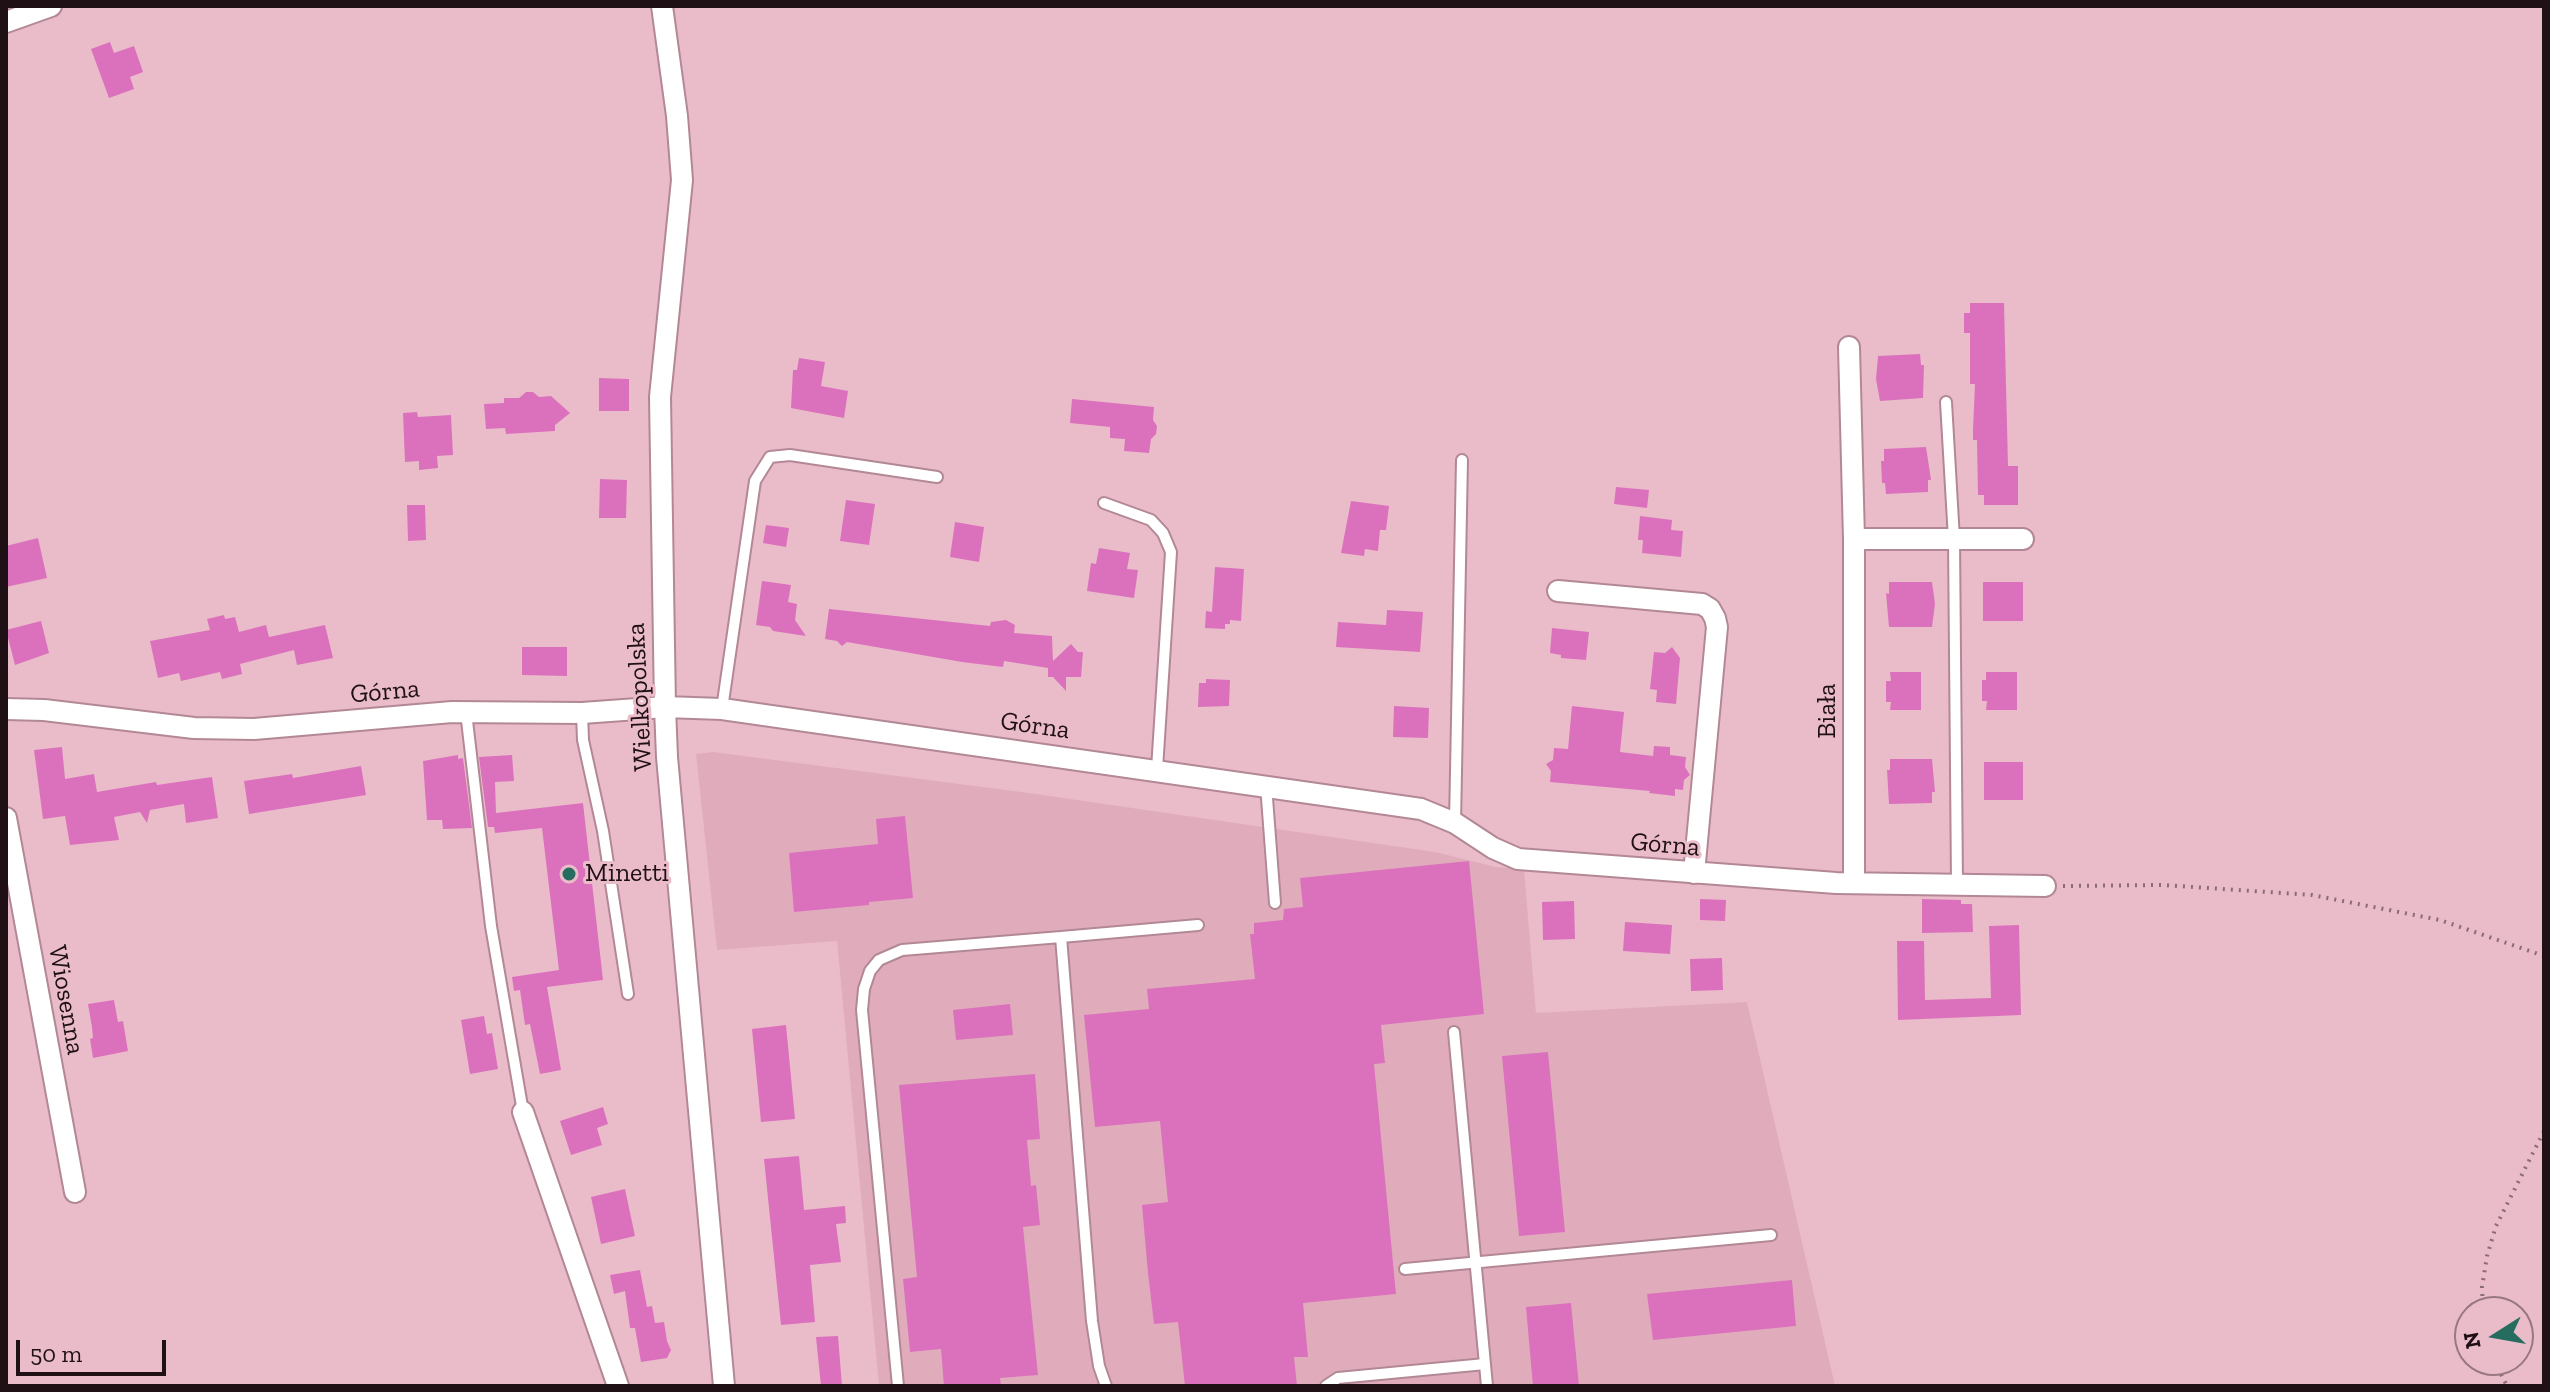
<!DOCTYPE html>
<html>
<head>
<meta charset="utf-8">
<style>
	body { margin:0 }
	#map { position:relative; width:2550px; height:1392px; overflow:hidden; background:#eabcca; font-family:"Zilla Slab",serif }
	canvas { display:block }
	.frame { position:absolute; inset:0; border:8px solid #1f1015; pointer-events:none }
	.north { position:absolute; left:2454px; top:1296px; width:80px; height:80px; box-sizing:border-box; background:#eabcca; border:2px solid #997782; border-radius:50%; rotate:259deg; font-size:22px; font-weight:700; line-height:32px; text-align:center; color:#1f1015 }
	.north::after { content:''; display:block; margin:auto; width:28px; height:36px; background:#266c5f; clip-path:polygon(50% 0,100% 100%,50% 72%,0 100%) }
	.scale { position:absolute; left:16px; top:1340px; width:150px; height:36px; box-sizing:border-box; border:4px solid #1f1015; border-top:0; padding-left:10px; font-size:24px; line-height:28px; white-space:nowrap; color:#1f1015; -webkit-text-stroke:6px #eabcca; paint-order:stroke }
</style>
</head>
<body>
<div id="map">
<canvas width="2550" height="1392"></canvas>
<div class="frame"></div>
<div class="north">N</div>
<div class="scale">50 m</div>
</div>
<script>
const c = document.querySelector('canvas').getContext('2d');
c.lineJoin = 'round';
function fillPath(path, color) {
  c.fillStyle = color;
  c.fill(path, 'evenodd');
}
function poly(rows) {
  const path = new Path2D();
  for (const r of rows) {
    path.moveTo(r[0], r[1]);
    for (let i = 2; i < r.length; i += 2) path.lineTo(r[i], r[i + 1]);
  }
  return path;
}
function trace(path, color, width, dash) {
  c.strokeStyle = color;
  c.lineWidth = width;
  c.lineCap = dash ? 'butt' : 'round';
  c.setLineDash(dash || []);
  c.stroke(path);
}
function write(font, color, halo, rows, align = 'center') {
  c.font = font + ' "Zilla Slab",serif';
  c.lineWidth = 6;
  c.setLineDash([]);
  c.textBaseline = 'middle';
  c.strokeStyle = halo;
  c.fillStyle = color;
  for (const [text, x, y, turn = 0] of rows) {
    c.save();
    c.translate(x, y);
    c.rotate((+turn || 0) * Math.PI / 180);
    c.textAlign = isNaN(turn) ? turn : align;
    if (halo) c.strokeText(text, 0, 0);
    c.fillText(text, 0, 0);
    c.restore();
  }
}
fillPath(poly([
	[713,752,1029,793,1435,852,1496,867,1524,869,1536,1013,1747,1002,1835,1386,879,1386,837,941,717,950,696,754]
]), '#e0acbb');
fillPath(poly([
	[110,42,114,53,134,46,143,72,130,77,134,89,109,98,91,49],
	[1970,303,2004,303,2008,466,2018,466,2018,505,1984,505,1984,495,1978,495,1977,440,1973,440,1973,429,1975,384,1970,384,1970,333,1964,333,1964,313,1970,313],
	[1920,354,1921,365,1924,365,1923,398,1880,401,1876,379,1878,356],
	[799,358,825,362,821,386,848,391,844,418,791,408,793,370,797,370],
	[599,378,629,379,629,411,599,411],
	[526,392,533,392,539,397,551,396,570,413,555,425,555,431,506,434,505,428,486,429,484,404,504,403,504,398,519,398],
	[1072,399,1154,407,1153,420,1157,426,1156,434,1151,439,1149,453,1124,451,1125,439,1110,438,1110,427,1070,423],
	[417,412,418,417,451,415,453,455,437,456,438,468,419,470,419,461,405,462,403,413],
	[1926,447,1931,480,1928,480,1928,492,1886,494,1885,483,1882,483,1881,461,1884,461,1884,449],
	[600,479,627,480,626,518,599,518],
	[1616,487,1649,490,1647,508,1614,504],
	[846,500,875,504,869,545,840,541],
	[1351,501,1389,506,1386,530,1380,530,1378,551,1365,549,1364,556,1341,553],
	[407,505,425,505,426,540,408,541],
	[1640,516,1672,520,1671,530,1683,531,1681,557,1642,553,1643,540,1638,540],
	[955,522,984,527,979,562,950,557],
	[766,525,789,528,786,547,763,543],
	[38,538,47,578,6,587,6,546],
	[1099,548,1130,553,1127,569,1138,570,1134,598,1087,591,1091,563,1096,564],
	[1215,567,1244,569,1241,621,1230,620,1230,624,1225,624,1225,629,1205,628,1206,611,1212,612],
	[762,581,791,585,788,602,797,604,795,620,806,636,773,631,770,627,756,625],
	[1889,582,1932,582,1935,604,1932,627,1889,627,1886,593,1889,594],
	[1983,582,2023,582,2023,621,1983,621],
	[829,609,990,626,991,622,1006,620,1015,625,1014,633,1052,636,1053,661,1071,644,1078,652,1083,652,1081,677,1066,677,1066,691,1053,677,1048,677,1048,668,1004,661,1003,667,962,662,847,642,842,646,837,641,825,639],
	[1387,610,1423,612,1420,652,1336,647,1338,622,1386,625],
	[224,615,225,619,235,617,239,632,266,625,269,637,325,625,333,658,297,665,294,650,240,664,242,674,222,679,220,672,181,681,179,673,158,678,150,641,210,630,207,619],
	[41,621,49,653,15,665,6,630],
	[1552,628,1589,632,1586,660,1561,658,1561,655,1550,653],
	[522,647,567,647,567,676,522,675],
	[1672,647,1680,658,1676,704,1656,702,1657,690,1650,689,1654,652,1665,653],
	[1890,672,1921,672,1921,710,1890,710,1891,702,1886,702,1886,681,1891,681],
	[1986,672,2017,672,2017,710,1986,710,1987,701,1982,701,1982,680,1986,680],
	[1206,679,1230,680,1229,706,1198,707,1199,683,1206,683],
	[1394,706,1429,708,1428,738,1393,737],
	[1572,706,1624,712,1620,752,1653,756,1654,746,1670,747,1670,755,1686,757,1685,767,1690,775,1684,780,1683,790,1675,789,1675,796,1649,793,1650,791,1550,782,1551,771,1546,764,1553,760,1554,748,1568,749],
	[62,747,65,779,94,774,97,792,156,782,157,785,212,777,218,818,186,823,184,804,150,810,147,823,140,812,114,817,119,840,70,845,65,816,43,819,34,750],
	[458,755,458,759,463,758,472,828,443,829,442,820,427,820,423,761],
	[512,755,514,781,495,782,496,813,583,803,603,980,547,987,561,1070,540,1074,530,1024,525,1025,520,990,514,991,512,977,559,970,542,828,495,833,494,827,488,827,479,757],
	[1890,759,1932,759,1935,792,1932,792,1932,803,1889,804,1887,770,1890,770],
	[1984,762,2023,762,2023,800,1984,800],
	[361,766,366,795,249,814,244,781,292,774,293,778],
	[905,816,913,898,869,902,869,905,794,912,789,853,878,844,876,819],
	[1469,861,1484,1014,1381,1025,1385,1063,1374,1064,1396,1294,1303,1303,1308,1357,1294,1357,1297,1386,1185,1386,1178,1322,1154,1324,1148,1273,1142,1205,1168,1202,1160,1121,1095,1127,1084,1015,1149,1009,1147,989,1255,979,1250,934,1254,934,1254,923,1283,920,1284,909,1303,907,1300,878],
	[1700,899,1726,900,1725,921,1700,920],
	[1922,899,1961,900,1961,904,1972,904,1973,932,1922,933],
	[1574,901,1575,939,1543,940,1542,902],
	[1625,922,1672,925,1670,954,1623,951],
	[2019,925,2021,1015,1898,1020,1897,941,1924,941,1925,1000,1991,998,1989,926],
	[1722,958,1723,990,1691,991,1690,959],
	[114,1000,118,1022,123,1021,128,1051,93,1058,90,1039,93,1038,92,1027,88,1004],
	[1010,1004,1013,1035,956,1040,953,1010],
	[484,1016,487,1034,492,1033,498,1069,470,1074,461,1020],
	[786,1025,795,1119,761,1122,752,1029],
	[1548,1052,1565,1232,1519,1236,1502,1056],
	[1035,1074,1040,1139,1027,1140,1031,1186,1036,1185,1040,1225,1023,1227,1038,1375,1000,1378,1001,1386,944,1386,941,1349,910,1352,903,1279,917,1277,899,1085],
	[603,1107,608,1124,597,1128,602,1145,571,1155,560,1121],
	[799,1156,804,1210,845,1206,846,1223,836,1224,841,1262,810,1265,815,1322,781,1325,764,1159],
	[625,1189,635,1236,601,1244,591,1197],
	[640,1270,647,1307,652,1306,655,1323,664,1322,667,1341,671,1350,667,1358,641,1362,635,1328,630,1328,625,1291,614,1294,610,1275],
	[1792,1280,1796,1326,1653,1340,1647,1294],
	[1571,1303,1579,1386,1533,1386,1526,1307],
	[838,1336,842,1386,821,1386,816,1337]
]), '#db71bd');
const service = poly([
	[1946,402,1954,539,1957,885],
	[1104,503,1151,520,1163,533,1171,552,1157,769],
	[722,709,755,481,770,457,790,455,937,477],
	[466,712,491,926,523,1112],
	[582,713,583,740,603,831,628,994],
	[1266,785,1275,903],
	[1455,823,1462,460],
	[1061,937,1198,925],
	[1454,1032,1487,1386],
	[1405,1269,1771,1235],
	[898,1386,862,1010,864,989,870,971,879,960,902,950,1061,937,1092,1321,1099,1366,1106,1386],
	[1326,1386,1338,1378,1485,1364]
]);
const minor = poly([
	[662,6,677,116,682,180,660,397,665,707,667,757,724,1386],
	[6,22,51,6],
	[1849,347,1854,539,1854,883],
	[1854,539,2023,539],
	[1558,591,1702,604,1710,609,1715,618,1717,627,1694,873],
	[6,709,44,710,194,728,254,729,452,712,582,713,665,707,722,709,1421,809,1455,823,1493,848,1518,859,1836,883,2045,886],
	[6,818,75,1192],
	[523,1112,618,1386]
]);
trace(service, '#b38895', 14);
trace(minor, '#b38895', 24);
trace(poly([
	[2063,886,2163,885,2312,895,2440,920,2544,956],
	[2483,1312,2482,1287,2487,1256,2496,1226,2544,1131],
	[2494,1360,2507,1386]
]), '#8b6c76', 4, [2, 6]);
trace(service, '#fff', 10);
trace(minor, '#fff', 20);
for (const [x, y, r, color] of [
	[569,874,8,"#266c5f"]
]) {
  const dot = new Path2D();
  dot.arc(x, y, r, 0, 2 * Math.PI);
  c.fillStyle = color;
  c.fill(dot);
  trace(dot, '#eabcca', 3);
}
write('26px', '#1f1015', '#eabcca', [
	["Górna",385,692,-5],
	["Wielkopolska",640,697,-93],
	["Biała",1828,711,-90],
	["Górna",1035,726,8],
	["Górna",1665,845,5],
	["Wiosenna",66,1000,80]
]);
write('26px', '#1f1015', '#eabcca', [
	["Minetti",585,874]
], 'left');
</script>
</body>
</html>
